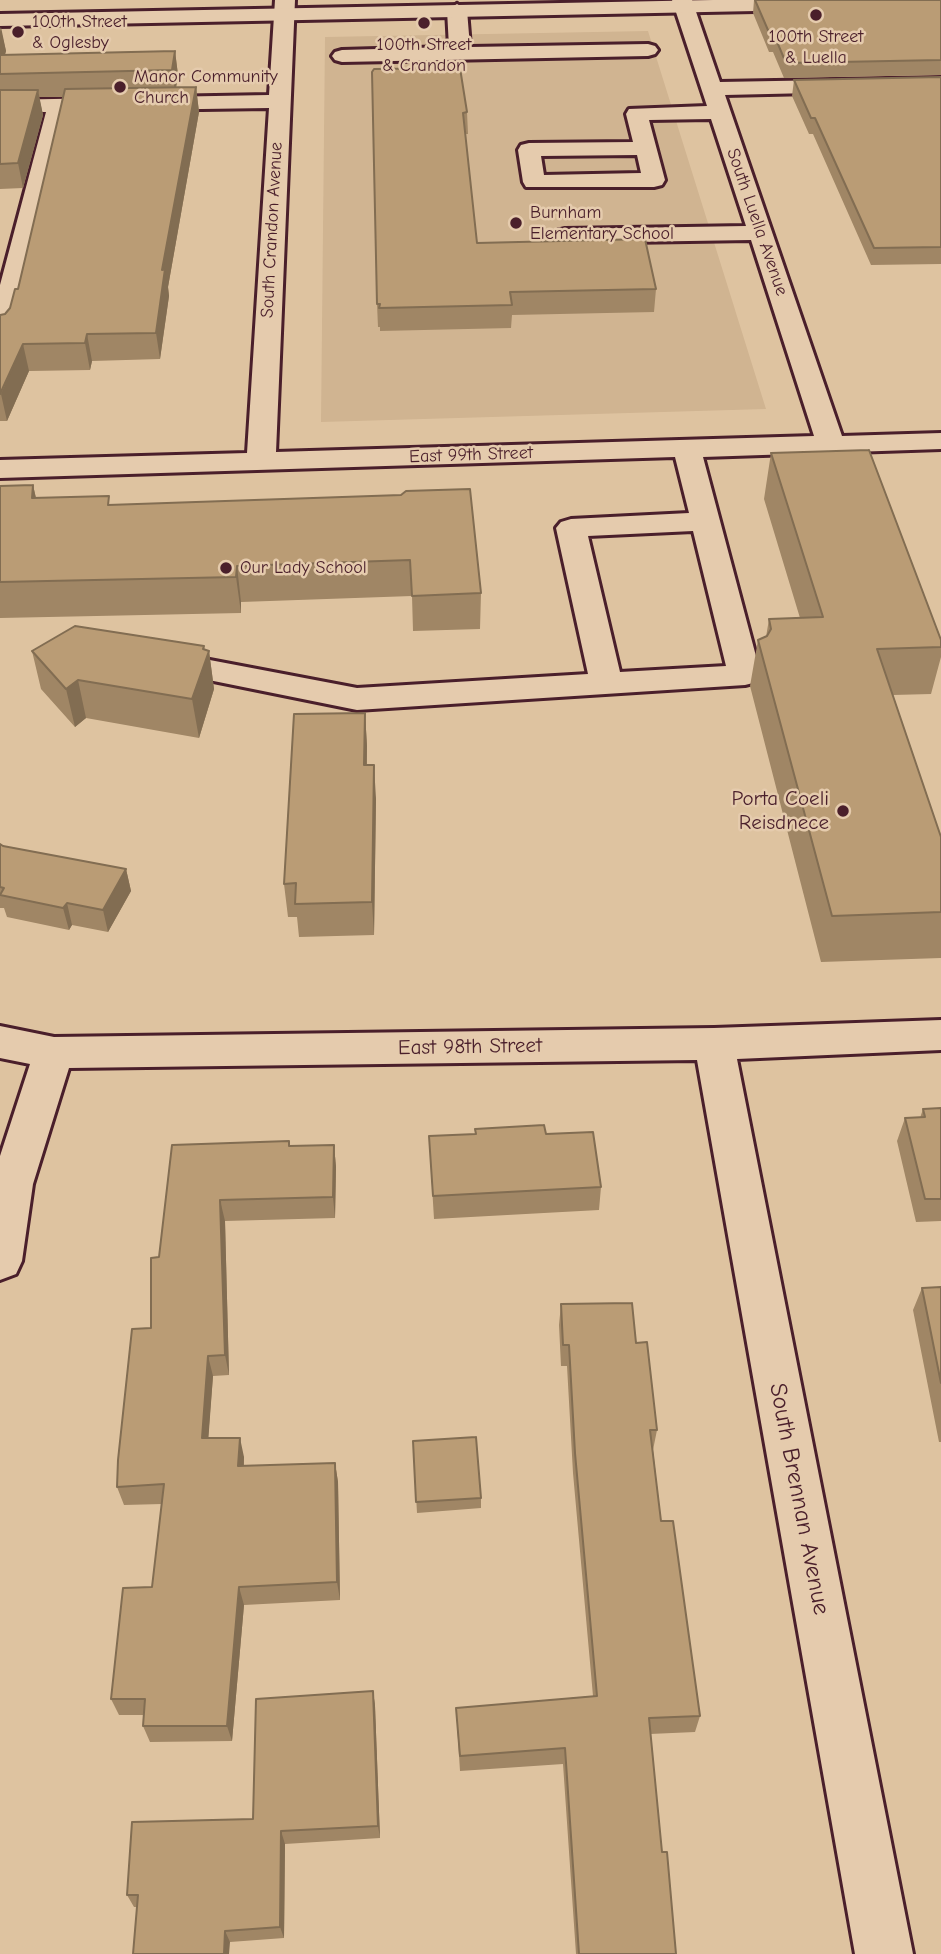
<!DOCTYPE html>
<html>
<head>
<meta charset="utf-8">
<style>
	body { margin:0 }
	canvas { display:block; background:#dec3a0 }
</style>
</head>
<body>
<canvas width="941" height="1954"></canvas>
<script>
const c = document.querySelector('canvas').getContext('2d');
c.lineJoin = 'round';
function fillPath(path, color) {
  c.fillStyle = color;
  c.fill(path, 'evenodd');
}
function poly(rows) {
  const path = new Path2D();
  for (const r of rows) {
    path.moveTo(r[0], r[1]);
    for (let i = 2; i < r.length; i += 2) path.lineTo(r[i], r[i + 1]);
  }
  return path;
}
function trace(path, color, width, dash) {
  c.strokeStyle = color;
  c.lineWidth = width;
  c.lineCap = dash ? 'butt' : 'round';
  c.setLineDash(dash || []);
  c.stroke(path);
}
function write(font, color, halo, rows, align = 'center') {
  c.font = font + ' "Comic Neue",sans-serif';
  c.lineWidth = 5;
  c.setLineDash([]);
  c.textBaseline = 'middle';
  c.strokeStyle = halo;
  c.fillStyle = color;
  for (const [text, x, y, turn = 0] of rows) {
    c.save();
    c.translate(x, y);
    c.rotate((+turn || 0) * Math.PI / 180);
    c.textAlign = isNaN(turn) ? turn : align;
    if (halo) c.strokeText(text, 0, 0);
    c.fillText(text, 0, 0);
    c.restore();
  }
}
fillPath(poly([
	[648,31,766,409,321,422,325,37]
]), '#d0b491');
const minor = poly([
	[275,0,295,0,276,452,814,436,751,240,565,243,557,241,553,236,557,231,565,229,746,226,711,119,649,120,665,180,662,185,654,187,526,187,523,182,518,150,521,145,529,143,633,142,626,114,629,109,707,106,672,0,692,0,720,82,941,78,941,90,725,95,842,436,941,433,941,449,703,457,761,675,757,682,745,685,357,710,174,673,151,661,146,654,151,647,162,644,194,657,357,688,588,674,556,528,561,522,571,519,689,513,675,457,0,478,0,460,247,453,269,108,67,111,13,334,9,339,0,342,0,285,46,112,0,112,0,100,269,95,275,0],
	[637,155,641,173,544,175,541,156,637,155],
	[693,531,726,666,620,672,588,536,693,531],
	[457,4,467,10,470,47,648,44,655,46,658,50,655,54,648,56,342,62,335,60,332,56,335,52,342,50,449,47,447,10,457,4],
	[941,1020,941,1050,737,1059,913,1954,855,1954,697,1060,69,1068,33,1184,22,1261,16,1274,0,1280,0,1156,30,1064,0,1058,0,1026,54,1037,714,1028,941,1020]
]);
const major = poly([
	[713,0,813,0,816,4,806,10,0,26,0,14,713,0]
]);
trace(minor, '#4a1f2b', 6);
trace(major, '#4a1f2b', 6);
fillPath(minor, '#e5cbad');
fillPath(major, '#e5cbad');
fillPath(poly([
	[754,0,941,0,941,75,784,78,773,52,769,52,753,13],
	[0,27,6,51,5,55,175,51,178,75,176,88,196,87,199,112,168,287,169,296,160,359,92,361,90,370,29,371,7,421,0,421,0,315,5,314,10,308,18,289,63,97,39,97,43,115,23,188,0,189],
	[372,72,467,112,468,134,465,134,477,243,656,289,654,312,512,315,511,328,380,331,380,327,378,327,377,304],
	[941,77,941,264,871,265,813,134,809,134,792,96,794,80],
	[771,453,941,640,941,657,931,694,893,695,941,837,941,958,821,962,750,686,758,640,766,637,769,619,800,618,764,499],
	[33,485,36,498,111,505,401,495,481,593,480,629,413,631,412,596,241,602,241,613,0,618,0,486],
	[205,650,209,651,214,689,199,738,86,718,75,727,41,689,32,651],
	[365,713,367,746,367,765,376,799,374,935,299,937,297,917,288,917,284,884],
	[0,844,3,846,126,869,131,891,108,932,72,925,69,930,7,917,4,908,0,908],
	[941,1108,941,1221,916,1222,897,1141,905,1118,920,1118,923,1109],
	[546,1134,601,1187,599,1210,434,1219,429,1136],
	[172,1145,290,1146,334,1145,336,1167,335,1218,225,1221,229,1375,213,1376,208,1438,244,1457,244,1466,335,1463,338,1482,340,1600,244,1605,232,1741,150,1742,143,1726,144,1715,119,1715,111,1699,152,1587,162,1504,124,1505,117,1487,151,1328],
	[941,1287,941,1442,939,1442,913,1310,922,1288],
	[561,1304,636,1343,657,1430,653,1450,661,1521,700,1716,695,1732,650,1734,662,1852,676,1954,576,1954,563,1764,460,1771,456,1708,593,1696,573,1473,567,1366,561,1366,559,1325],
	[413,1441,481,1498,481,1508,417,1513],
	[373,1691,375,1706,380,1838,285,1844,284,1938,230,1942,137,1907,134,1907,127,1895,253,1819]
]), '#a08665');
fillPath(poly([
	[1,27,6,51,0,70,0,32],
	[175,51,178,75,175,94,172,70],
	[196,87,199,112,168,287,169,296,160,359,156,333,162,270],
	[38,90,43,115,23,188,18,163],
	[87,334,92,361,90,370,85,343],
	[23,344,29,371,7,421,1,394],
	[33,485,41,521,32,498],
	[237,566,241,602,241,613,236,577],
	[204,646,206,658,209,651,214,689,199,738,192,699],
	[78,680,86,718,75,727,66,689],
	[365,713,367,746,366,799,364,765],
	[374,765,376,799,374,935,372,902],
	[126,869,131,891,108,932,103,910],
	[67,903,72,925,69,930,63,908],
	[334,1145,336,1167,335,1218,333,1197],
	[220,1200,225,1221,229,1375,225,1355],
	[208,1356,213,1376,207,1457,202,1438],
	[240,1438,244,1457,243,1485,238,1466],
	[335,1463,338,1482,340,1600,337,1582],
	[239,1587,244,1605,232,1741,227,1726],
	[373,1691,375,1706,380,1838,378,1826],
	[281,1831,285,1844,284,1938,280,1927],
	[225,1931,230,1942,229,1954,224,1954]
]), '#826d52');
const building = poly([
	[755,0,941,0,941,60,786,63,775,37,771,37,755,0],
	[175,51,172,70,0,74,0,55,175,51],
	[460,68,467,112,463,113,477,243,645,239,656,289,510,292,512,305,379,308,380,304,377,304,372,72,374,69,460,68],
	[941,77,941,247,874,248,815,118,811,118,794,80,941,77],
	[196,87,162,270,165,269,156,333,87,334,85,343,23,344,0,394,0,315,5,314,10,308,15,289,18,289,65,89,196,87],
	[0,90,38,90,18,163,0,164,0,90],
	[869,450,941,640,941,647,877,649,941,837,941,912,832,916,758,640,767,636,771,629,769,619,823,617,771,453,869,450],
	[33,485,32,498,109,496,108,505,401,495,406,491,470,489,481,593,412,596,410,560,237,566,236,577,0,582,0,486,33,485],
	[75,626,204,646,203,649,209,651,192,699,78,680,66,689,32,651,75,626],
	[365,713,364,765,374,765,372,902,295,904,296,883,284,884,294,714,365,713],
	[0,844,3,846,126,869,103,910,67,903,63,908,0,895,4,888,0,887,0,844],
	[941,1108,941,1199,925,1199,905,1118,925,1117,923,1109,941,1108],
	[544,1125,546,1134,593,1132,601,1187,433,1196,429,1136,476,1134,475,1129,544,1125],
	[289,1141,289,1146,334,1145,333,1197,220,1200,225,1355,208,1356,202,1438,240,1438,238,1466,335,1463,337,1582,239,1587,227,1726,143,1726,145,1699,111,1699,123,1588,152,1587,164,1484,117,1487,118,1460,132,1329,151,1328,151,1258,159,1257,172,1145,289,1141],
	[941,1287,941,1383,922,1288,941,1287],
	[632,1303,636,1343,647,1342,657,1430,650,1430,661,1521,673,1521,700,1716,649,1718,662,1852,667,1852,676,1954,579,1954,565,1748,460,1756,456,1708,597,1696,575,1453,569,1345,563,1345,561,1304,632,1303],
	[476,1437,481,1498,416,1502,413,1441,476,1437],
	[373,1691,378,1826,281,1831,280,1927,225,1931,224,1954,133,1954,138,1895,127,1895,132,1822,253,1819,256,1699,373,1691]
]);
fillPath(building, '#ba9c75');
trace(building, '#826d52', 2);
for (const [x, y, r, color] of [
	[816,15,7,"#4a1f2b"],
	[424,23,7,"#4a1f2b"],
	[18,32,7,"#4a1f2b"],
	[120,87,7,"#4a1f2b"],
	[516,223,7,"#4a1f2b"],
	[226,568,7,"#4a1f2b"],
	[843,811,7,"#4a1f2b"]
]) {
  const dot = new Path2D();
  dot.arc(x, y, r, 0, 2 * Math.PI);
  c.fillStyle = color;
  c.fill(dot);
  trace(dot, '#e5cbad', 2.5);
}
write('18px', '#4a1f2b', '#e5cbad', [
	["100th Street",32,22],
	["& Oglesby",32,43],
	["100th Street",816,37,"center"],
	["& Luella",816,58,"center"],
	["100th Street",424,45,"center"],
	["& Crandon",424,66,"center"],
	["Manor Community",134,77],
	["Church",134,98],
	["Burnham",530,213],
	["Elementary School",530,234],
	["Our Lady School",240,568]
], 'left');
write('18px', '#4a1f2b', '#e5cbad', [
	["South Luella Avenue",757,222,71],
	["South Crandon Avenue",272,230,-87],
	["East 99th Street",471,455,-2]
]);
write('21px', '#4a1f2b', '#e5cbad', [
	["Porta Coeli",829,799],
	["Reisdnece",829,823]
], 'right');
write('21px', '#4a1f2b', '#e5cbad', [
	["East 98th Street",470,1047,-1]
]);
write('24px', '#4a1f2b', '#e5cbad', [
	["South Brennan Avenue",799,1499,79]
]);
</script>
</body>
</html>
